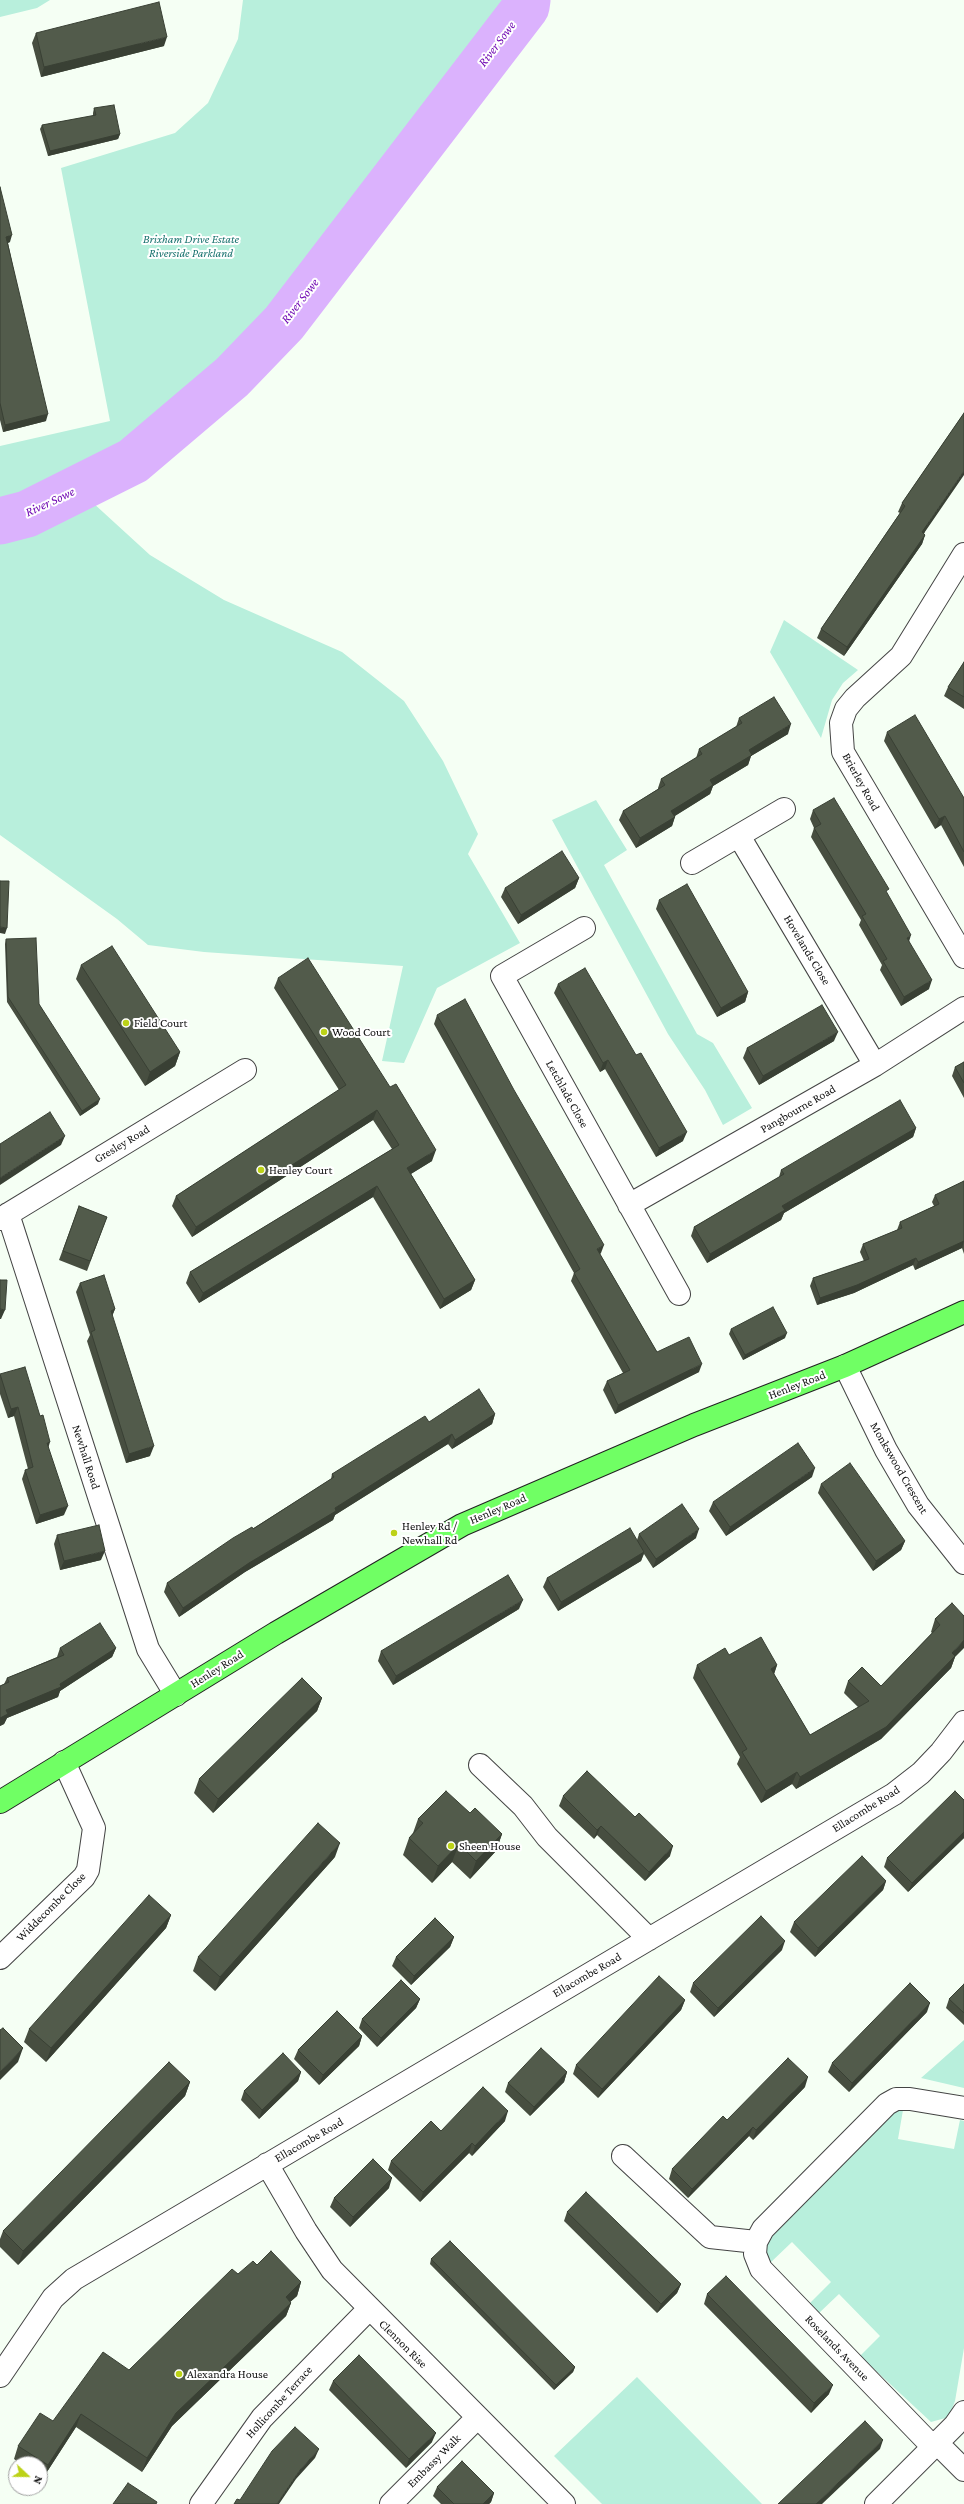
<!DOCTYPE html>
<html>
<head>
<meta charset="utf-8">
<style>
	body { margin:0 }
	#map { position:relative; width:964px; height:2504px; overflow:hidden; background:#f5fff4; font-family:"Crimson Pro",serif }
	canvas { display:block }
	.north { position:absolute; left:8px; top:2456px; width:40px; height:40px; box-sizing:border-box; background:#fff; border:1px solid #a0a0a0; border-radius:50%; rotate:112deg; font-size:11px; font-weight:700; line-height:16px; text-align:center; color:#111 }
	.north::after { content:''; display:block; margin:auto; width:14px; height:18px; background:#bcd217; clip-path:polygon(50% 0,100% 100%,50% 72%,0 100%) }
</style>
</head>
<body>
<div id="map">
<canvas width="964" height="2504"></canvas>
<div class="north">N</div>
</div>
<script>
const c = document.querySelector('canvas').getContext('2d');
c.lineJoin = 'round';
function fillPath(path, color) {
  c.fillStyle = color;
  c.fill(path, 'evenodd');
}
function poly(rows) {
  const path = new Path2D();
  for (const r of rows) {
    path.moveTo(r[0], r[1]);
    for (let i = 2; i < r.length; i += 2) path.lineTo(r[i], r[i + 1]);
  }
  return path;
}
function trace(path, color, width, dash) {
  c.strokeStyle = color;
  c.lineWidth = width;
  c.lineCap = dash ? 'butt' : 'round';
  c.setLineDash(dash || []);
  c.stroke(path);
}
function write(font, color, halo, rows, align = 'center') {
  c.font = font + ' "Crimson Pro",serif';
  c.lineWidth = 4;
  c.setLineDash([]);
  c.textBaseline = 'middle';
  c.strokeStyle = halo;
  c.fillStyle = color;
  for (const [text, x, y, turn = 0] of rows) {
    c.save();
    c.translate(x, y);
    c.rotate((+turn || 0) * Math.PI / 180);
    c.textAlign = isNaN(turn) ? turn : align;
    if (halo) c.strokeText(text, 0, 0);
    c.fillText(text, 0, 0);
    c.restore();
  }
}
fillPath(poly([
	[0,0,50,0,37,8,0,17],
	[243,0,518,0,306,284,243,358,201,395,123,452,76,479,0,510,0,446,110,421,61,168,175,133,208,103,238,39],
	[92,502,150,555,224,600,342,652,404,701,443,761,478,834,468,854,520,943,437,988,404,1063,382,1061,403,966,204,952,148,945,117,919,0,835,0,535,30,529],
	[784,620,858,670,843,683,832,700,821,738,770,652],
	[596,800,627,850,604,865,697,1034,713,1043,752,1108,723,1125,705,1090,668,1034,552,820],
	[964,2040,964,2088,921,2078],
	[903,2110,898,2139,954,2149,960,2120,964,2121,964,2348,955,2401,949,2417,931,2422,860,2356,880,2336,839,2294,818,2314,809,2304,831,2282,792,2242,769,2264,764,2255,765,2240,890,2112],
	[637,2377,762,2504,602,2504,554,2456]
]), '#b8efdc');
trace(poly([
	[0,521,27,514,133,461,232,377,284,323,526,7,527,0]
]), '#dbb2fd', 47);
const minor = poly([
	[964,554,901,656,855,698,846,709,841,723,843,752,964,957],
	[739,836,875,1065],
	[692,863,784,809],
	[584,928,502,976,679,1294],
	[629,1205,875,1065,964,1008],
	[8,1214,148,1649,176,1695],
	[0,1219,245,1070],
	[845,1366,886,1450,918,1505,964,1563],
	[480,1765,523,1806,547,1837,649,1939],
	[0,1958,84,1877,88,1870,94,1828,64,1762],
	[623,2156,710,2237,756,2242],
	[267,2164,306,2231,332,2270,564,2504],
	[0,2376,53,2298,74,2279,894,1794,921,1773,941,1752,964,1722],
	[937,2443,964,2470],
	[933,2447,761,2269,755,2254,756,2242,763,2229,887,2104,896,2099,910,2099,964,2108],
	[201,2504,262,2418,369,2309],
	[391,2504,477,2418],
	[876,2504,955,2425,964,2412]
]);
const major = poly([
	[0,1802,276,1633,462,1525,694,1425,845,1366,964,1312]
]);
trace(minor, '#444', 24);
trace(major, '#222', 24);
trace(minor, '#fff', 22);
trace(major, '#70ff64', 22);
fillPath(poly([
	[36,33,164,46,41,77,32,43],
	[94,108,120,134,118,139,48,156,40,129,42,125,93,116,93,113],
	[0,187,10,242,8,243,46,421,3,432,0,420],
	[964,413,924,534,925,535,922,544,844,656,817,638,821,629,900,513,898,512,902,503],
	[964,662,964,709,944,696,948,687],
	[739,718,788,734,751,756,748,765,713,786,710,794,675,816,672,826,636,848,619,820,623,811,658,789,658,788,661,779,696,758,699,749,736,727],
	[887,732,964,798,964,867,941,825,935,829,884,741],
	[813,810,887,894,909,941,929,989,901,1006,880,970,882,965,859,925,861,920,811,837,814,828,810,819],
	[579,878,575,888,518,924,501,897,505,888],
	[659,900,748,992,745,1002,717,1017,656,909],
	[6,939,39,1004,98,1104,80,1116,7,1002,5,944],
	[81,965,180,1052,175,1066,145,1086,76,979],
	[278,978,432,1161,411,1174,475,1280,471,1290,440,1309,373,1197,199,1303,186,1283,190,1272,392,1149,373,1120,192,1237,172,1206,176,1196,339,1090,274,988],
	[558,984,683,1141,656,1157,605,1069,600,1072,554,993],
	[437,1015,601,1253,600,1254,657,1352,699,1372,615,1414,603,1390,607,1381,623,1373,571,1281,574,1273,434,1024],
	[834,1041,759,1085,743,1058,747,1048],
	[964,1062,964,1098,952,1076,955,1067],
	[916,1128,913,1137,784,1213,781,1220,707,1263,691,1236,694,1227,779,1177,781,1170],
	[964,1181,964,1254,962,1248,915,1270,913,1265,854,1293,817,1305,810,1286,813,1278,864,1261,860,1252,863,1244,897,1230,900,1222,934,1206,932,1202,935,1195],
	[79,1206,107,1217,87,1271,59,1260],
	[80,1283,115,1309,112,1316,150,1456,126,1463,87,1341,90,1335,76,1292],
	[731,1329,785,1338,743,1360,729,1334],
	[0,1374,48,1448,64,1515,36,1524,22,1479,25,1470,28,1469,14,1416,8,1418,0,1394],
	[495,1414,492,1424,452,1449,448,1444,335,1515,333,1520,245,1572,179,1617,164,1592,167,1583,331,1479,332,1474,429,1422],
	[812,1477,726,1536,709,1511,713,1502],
	[821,1484,905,1541,901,1550,873,1571,818,1493],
	[639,1534,696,1538,653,1568,644,1554,641,1561,558,1611,543,1587,547,1578,637,1540],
	[57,1535,101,1560,60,1570,54,1544],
	[952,1603,955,1657,951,1668,881,1739,796,1789,792,1784,761,1803,737,1764,740,1757,693,1678,697,1665,729,1655,777,1665,774,1674,810,1735,858,1707,844,1693,848,1681,881,1686,932,1633,931,1632,935,1619],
	[519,1609,393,1685,378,1661,381,1651],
	[60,1648,116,1648,112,1657,60,1691,58,1697,7,1718,4,1724,0,1726,0,1686,4,1684,7,1678,57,1657],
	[322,1698,317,1711,213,1813,194,1793,199,1779],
	[563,1796,670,1856,645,1881,597,1835,594,1839,559,1806],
	[964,1800,964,1838,908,1892,884,1867,887,1858],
	[470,1813,502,1834,496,1851,470,1879,452,1862,432,1883,403,1855,409,1838,413,1833,418,1819],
	[335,1857,215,1991,193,1971,198,1957],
	[886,1881,883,1890,815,1957,790,1932,794,1922],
	[171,1915,166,1928,46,2062,24,2042,29,2029],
	[454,1937,450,1947,411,1985,392,1966,396,1957],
	[782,1950,714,2017,690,1992,693,1983],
	[964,1984,964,2025,946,2008,949,1999],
	[420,1999,416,2008,377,2047,359,2028,362,2019],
	[685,2000,681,2010,598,2098,573,2074,576,2065],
	[927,2012,849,2092,828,2072,832,2063],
	[362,2036,359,2046,319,2085,294,2059,298,2050],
	[301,2072,298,2081,259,2119,241,2100,244,2091],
	[567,2072,564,2082,530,2116,505,2092,508,2083],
	[190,2082,185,2096,18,2265,0,2247,0,2239,3,2231],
	[805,2087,753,2140,749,2136,688,2198,669,2179,672,2169,727,2120],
	[505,2121,472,2156,469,2153,420,2202,388,2170,391,2161,441,2131],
	[389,2188,350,2227,330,2207,334,2198],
	[567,2212,681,2284,677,2293,657,2313,564,2221],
	[431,2259,575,2367,573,2372,554,2390,430,2264],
	[257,2265,301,2282,297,2296,290,2302,291,2303,286,2316,172,2426,142,2472,76,2427,43,2478,40,2476,40,2464,21,2464,14,2459,18,2446,53,2421,129,2370,238,2274],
	[707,2294,829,2394,811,2413,704,2304],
	[333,2381,432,2442,406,2468,329,2390],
	[437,2487,494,2493,491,2502,489,2504,441,2504,433,2496]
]), '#474e40');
fillPath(poly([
	[167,37,164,46,41,77,44,67],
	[120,134,118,139,48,156,50,151],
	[12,235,10,242,4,244,6,237],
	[48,414,46,421,3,432,5,425],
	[964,471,964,475,918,542,922,532],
	[925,535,922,544,844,656,847,647],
	[791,724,788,734,751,756,748,765,713,786,710,794,668,820,671,811,710,780,749,750],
	[945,816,941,825,935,829,939,819],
	[675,817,672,826,636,848,640,838],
	[579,878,575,888,518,924,521,915],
	[0,927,7,928,5,934,0,933],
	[911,935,908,945,907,938],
	[932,980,929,989,901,1006,904,997],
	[748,992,745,1002,717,1017,721,1008],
	[838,1032,834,1041,759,1085,763,1076],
	[180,1052,175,1066,145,1086,150,1072],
	[608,1060,605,1069,600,1072,603,1063],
	[100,1099,98,1104,80,1116,82,1111],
	[377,1110,373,1120,192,1237,196,1227],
	[916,1128,913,1137,784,1213,781,1220,707,1263,710,1254,782,1206],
	[687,1132,683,1141,656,1157,659,1148],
	[65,1136,61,1145,0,1185,0,1178],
	[436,1150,432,1161,404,1178,407,1168],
	[377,1186,373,1197,199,1303,203,1293],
	[964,1241,962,1248,915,1270,918,1262],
	[604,1245,601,1253,594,1257,597,1249],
	[916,1258,913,1265,854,1293,817,1305,820,1298],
	[475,1280,471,1290,440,1309,444,1299],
	[0,1309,5,1310,1,1319,0,1319],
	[115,1309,111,1319,111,1311],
	[787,1333,785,1338,743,1360,745,1355],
	[702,1364,699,1372,615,1414,618,1405],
	[18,1407,14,1416,8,1418,11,1409],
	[495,1414,492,1424,452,1449,455,1440],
	[452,1434,448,1444,335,1515,333,1520,245,1572,179,1617,183,1608,249,1563,335,1508],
	[50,1442,47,1452,47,1443],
	[154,1446,150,1456,126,1463,129,1454],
	[815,1468,812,1477,726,1536,730,1527],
	[68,1506,64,1515,36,1524,40,1515],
	[699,1529,696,1538,653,1568,656,1559],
	[905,1541,901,1550,873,1571,876,1561],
	[105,1551,101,1560,60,1570,64,1561],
	[644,1552,641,1561,558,1611,561,1602],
	[523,1600,519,1609,393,1685,396,1676],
	[964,1640,964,1648,955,1657,951,1668,881,1739,796,1789,800,1777,952,1653],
	[116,1648,112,1657,60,1691,58,1697,7,1718,4,1724,0,1726,0,1718,6,1710,60,1684],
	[777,1665,773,1677,771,1669],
	[322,1698,317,1711,213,1813,218,1799],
	[797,1772,792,1784,761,1803,766,1791],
	[601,1826,597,1835,594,1839,597,1830],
	[964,1832,964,1838,908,1892,912,1883],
	[502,1834,496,1851,470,1879,476,1861],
	[340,1843,335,1857,215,1991,220,1977],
	[459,1844,452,1862,432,1883,438,1866],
	[673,1846,670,1856,645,1881,649,1872],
	[886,1881,883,1890,815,1957,818,1948],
	[171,1915,166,1928,46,2062,51,2048],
	[454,1937,450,1947,411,1985,414,1976],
	[785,1941,782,1950,714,2017,718,2008],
	[420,1999,416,2008,377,2047,381,2038],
	[685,2000,681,2010,598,2098,602,2089],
	[930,2003,927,2012,849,2092,852,2083],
	[362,2036,359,2046,319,2085,323,2075],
	[23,2048,18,2062,0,2080,0,2072],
	[301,2072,298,2081,259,2119,262,2110],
	[567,2072,564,2082,530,2116,534,2107],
	[808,2077,805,2087,753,2140,756,2130],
	[190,2082,185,2096,18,2265,23,2251],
	[508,2111,505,2121,472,2156,475,2146],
	[753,2127,749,2136,688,2198,692,2189],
	[472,2143,469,2153,420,2202,423,2192],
	[392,2178,389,2188,350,2227,353,2217],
	[301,2282,297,2296,281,2310,286,2297],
	[681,2284,677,2293,657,2313,661,2304],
	[291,2303,286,2316,172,2426,142,2472,147,2458,176,2413],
	[575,2367,573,2372,554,2390,556,2385],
	[833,2385,829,2394,811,2413,814,2403],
	[81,2414,76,2427,43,2478,48,2465],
	[436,2433,432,2442,406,2468,409,2459],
	[883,2440,880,2449,822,2504,816,2504],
	[319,2449,315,2458,296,2479,279,2504,277,2504,300,2470],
	[494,2493,491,2502,489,2504,483,2504]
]), '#394034');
const building = poly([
	[159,2,167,37,44,67,36,33,159,2],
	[114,105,120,134,50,151,42,125,96,115,94,108,114,105],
	[0,187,12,235,6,237,48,414,5,425,0,403,0,187],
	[964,413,964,471,922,532,925,535,847,647,821,629,905,506,902,503,964,413],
	[964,662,964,697,948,687,964,662],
	[774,697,791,724,749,750,752,755,710,780,713,785,671,811,675,817,640,838,623,811,665,785,661,779,702,754,699,749,742,723,739,718,774,697],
	[915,715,964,798,964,852,945,816,939,819,887,732,915,715],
	[834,798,889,889,886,891,911,935,907,938,932,980,904,997,883,961,887,959,862,916,866,914,814,828,821,824,813,810,834,798],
	[562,851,579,878,521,915,505,888,562,851],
	[0,881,9,881,7,928,0,927,0,881],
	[687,884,748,992,721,1008,659,900,687,884],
	[36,938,39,1004,100,1099,82,1111,8,997,6,939,36,938],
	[112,946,180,1052,150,1072,81,965,112,946],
	[308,958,390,1087,396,1084,436,1150,407,1168,475,1280,444,1299,377,1186,203,1293,190,1272,399,1145,377,1110,196,1227,176,1196,346,1085,278,978,308,958],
	[585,968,636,1055,641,1053,687,1132,659,1148,608,1060,603,1063,558,984,585,968],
	[465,999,514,1090,604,1245,597,1249,657,1352,689,1337,702,1364,618,1405,607,1381,630,1370,574,1273,580,1269,437,1015,465,999],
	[822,1005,838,1032,763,1076,747,1048,822,1005],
	[964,1062,964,1083,955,1067,964,1062],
	[900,1100,916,1128,782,1206,785,1210,710,1254,694,1227,784,1174,781,1170,900,1100],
	[50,1112,65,1136,0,1178,0,1144,50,1112],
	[964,1181,964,1241,918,1262,916,1258,857,1285,820,1298,813,1278,869,1259,863,1244,902,1228,900,1222,939,1204,935,1195,964,1181],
	[79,1206,107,1217,90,1261,63,1251,79,1206],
	[104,1275,115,1309,111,1311,154,1446,129,1454,91,1332,95,1330,80,1283,104,1275],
	[0,1280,7,1280,5,1310,0,1309,0,1280],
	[773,1307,787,1333,745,1355,731,1329,773,1307],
	[25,1367,40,1416,43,1415,50,1442,47,1443,68,1506,40,1515,25,1470,33,1467,18,1407,11,1409,0,1374,25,1367],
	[479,1389,495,1414,455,1440,452,1434,335,1508,336,1511,249,1563,183,1608,167,1583,233,1538,252,1527,253,1529,334,1477,332,1474,372,1449,425,1416,429,1422,479,1389],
	[798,1443,815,1468,730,1527,713,1502,798,1443],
	[850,1463,905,1541,876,1561,821,1484,850,1463],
	[682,1504,699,1529,656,1559,639,1534,682,1504],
	[99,1525,105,1551,64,1561,57,1535,99,1525],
	[630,1528,644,1552,561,1602,547,1578,630,1528],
	[508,1575,523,1600,396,1676,381,1651,508,1575],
	[952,1603,964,1616,964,1640,952,1653,955,1656,886,1727,800,1777,797,1772,766,1791,742,1752,747,1749,697,1665,725,1648,729,1655,761,1637,777,1665,771,1669,810,1735,869,1701,848,1681,862,1667,881,1686,940,1625,935,1619,952,1603],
	[100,1623,116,1648,60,1684,61,1687,6,1710,8,1714,0,1718,0,1686,9,1682,7,1678,64,1655,60,1648,100,1623],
	[302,1678,322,1698,218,1799,199,1779,302,1678],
	[587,1771,635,1817,639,1813,673,1846,649,1872,601,1826,597,1830,563,1796,587,1771],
	[446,1791,470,1813,475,1808,502,1834,476,1861,459,1844,438,1866,409,1838,423,1823,418,1819,446,1791],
	[955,1791,964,1800,964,1832,912,1883,887,1858,955,1791],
	[318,1823,340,1843,220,1977,198,1957,318,1823],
	[862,1856,886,1881,818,1948,794,1922,862,1856],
	[149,1895,171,1915,51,2048,29,2029,149,1895],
	[761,1916,785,1941,718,2008,693,1983,761,1916],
	[435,1918,454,1937,414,1976,396,1957,435,1918],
	[659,1976,685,2000,602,2089,576,2065,659,1976],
	[401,1980,420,1999,381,2038,362,2019,401,1980],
	[910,1983,930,2003,852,2083,832,2063,910,1983],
	[964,1984,964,2013,949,1999,964,1984],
	[337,2011,362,2036,323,2075,298,2050,337,2011],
	[3,2028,23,2048,0,2072,0,2030,3,2028],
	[541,2048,567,2072,534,2107,508,2083,541,2048],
	[283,2053,301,2072,262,2110,244,2091,283,2053],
	[788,2058,808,2077,756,2130,753,2127,692,2189,672,2169,723,2116,727,2120,788,2058],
	[169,2062,190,2082,23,2251,3,2231,169,2062],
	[483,2087,508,2111,475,2146,472,2143,423,2192,391,2161,431,2121,441,2131,483,2087],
	[373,2159,392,2178,353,2217,334,2198,373,2159],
	[586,2192,681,2284,661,2304,567,2212,586,2192],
	[450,2241,575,2367,556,2385,431,2259,450,2241],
	[271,2251,301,2282,286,2297,291,2303,176,2413,147,2458,81,2414,48,2465,18,2446,40,2413,53,2421,103,2352,129,2370,232,2269,238,2274,253,2261,257,2265,271,2251],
	[726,2276,833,2385,814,2403,707,2294,726,2276],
	[359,2355,436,2433,409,2459,333,2381,359,2355],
	[865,2421,883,2440,816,2504,778,2504,865,2421],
	[295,2427,319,2449,300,2470,277,2504,234,2504,237,2499,240,2500,272,2451,295,2427],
	[462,2461,494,2493,483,2504,454,2504,437,2487,462,2461],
	[128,2483,157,2502,156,2504,113,2504,128,2483]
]);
fillPath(building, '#525b4b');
trace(building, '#394034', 1);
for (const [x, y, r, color] of [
	[126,1023,4,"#bcd217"],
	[324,1032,4,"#bcd217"],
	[261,1170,4,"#bcd217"],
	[394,1533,4,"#bcd217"],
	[451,1846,4,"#bcd217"],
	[179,2374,4,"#bcd217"]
]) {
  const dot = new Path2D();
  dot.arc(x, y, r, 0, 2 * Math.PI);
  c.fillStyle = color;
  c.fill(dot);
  trace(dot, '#fff', 1.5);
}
write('italic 12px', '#18726e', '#fff', [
	["Brixham Drive Estate",191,239],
	["Riverside Parkland",191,253]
]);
write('12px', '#111', '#fff', [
	["Brierley Road",861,782,61],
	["Hovelands Close",807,950,59],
	["Letchlade Close",567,1094,61],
	["Pangbourne Road",798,1109,-30],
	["Gresley Road",122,1144,-31],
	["Henley Road",797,1385,-21],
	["Newhall Road",86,1457,72],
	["Monkswood Crescent",899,1468,60],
	["Henley Road",498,1509,-23],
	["Henley Road",217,1669,-32],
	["Ellacombe Road",866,1809,-32],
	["Widdecombe Close",51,1907,-45],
	["Ellacombe Road",587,1975,-30],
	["Ellacombe Road",309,2140,-30],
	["Clennon Rise",403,2344,45],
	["Roselands Avenue",837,2348,46],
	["Hollicombe Terrace",279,2402,-48],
	["Embassy Walk",434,2461,-45]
]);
write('12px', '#111', '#fff', [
	["Field Court",134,1023],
	["Wood Court",332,1032],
	["Henley Court",269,1170],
	["Henley Rd /",402,1526],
	["Newhall Rd",402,1540],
	["Sheen House",459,1846],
	["Alexandra House",187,2374]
], 'left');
write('italic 13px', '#7009b3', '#fff', [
	["River Sowe",497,44,-53],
	["River Sowe",300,301,-52],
	["River Sowe",50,502,-25]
]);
</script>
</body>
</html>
